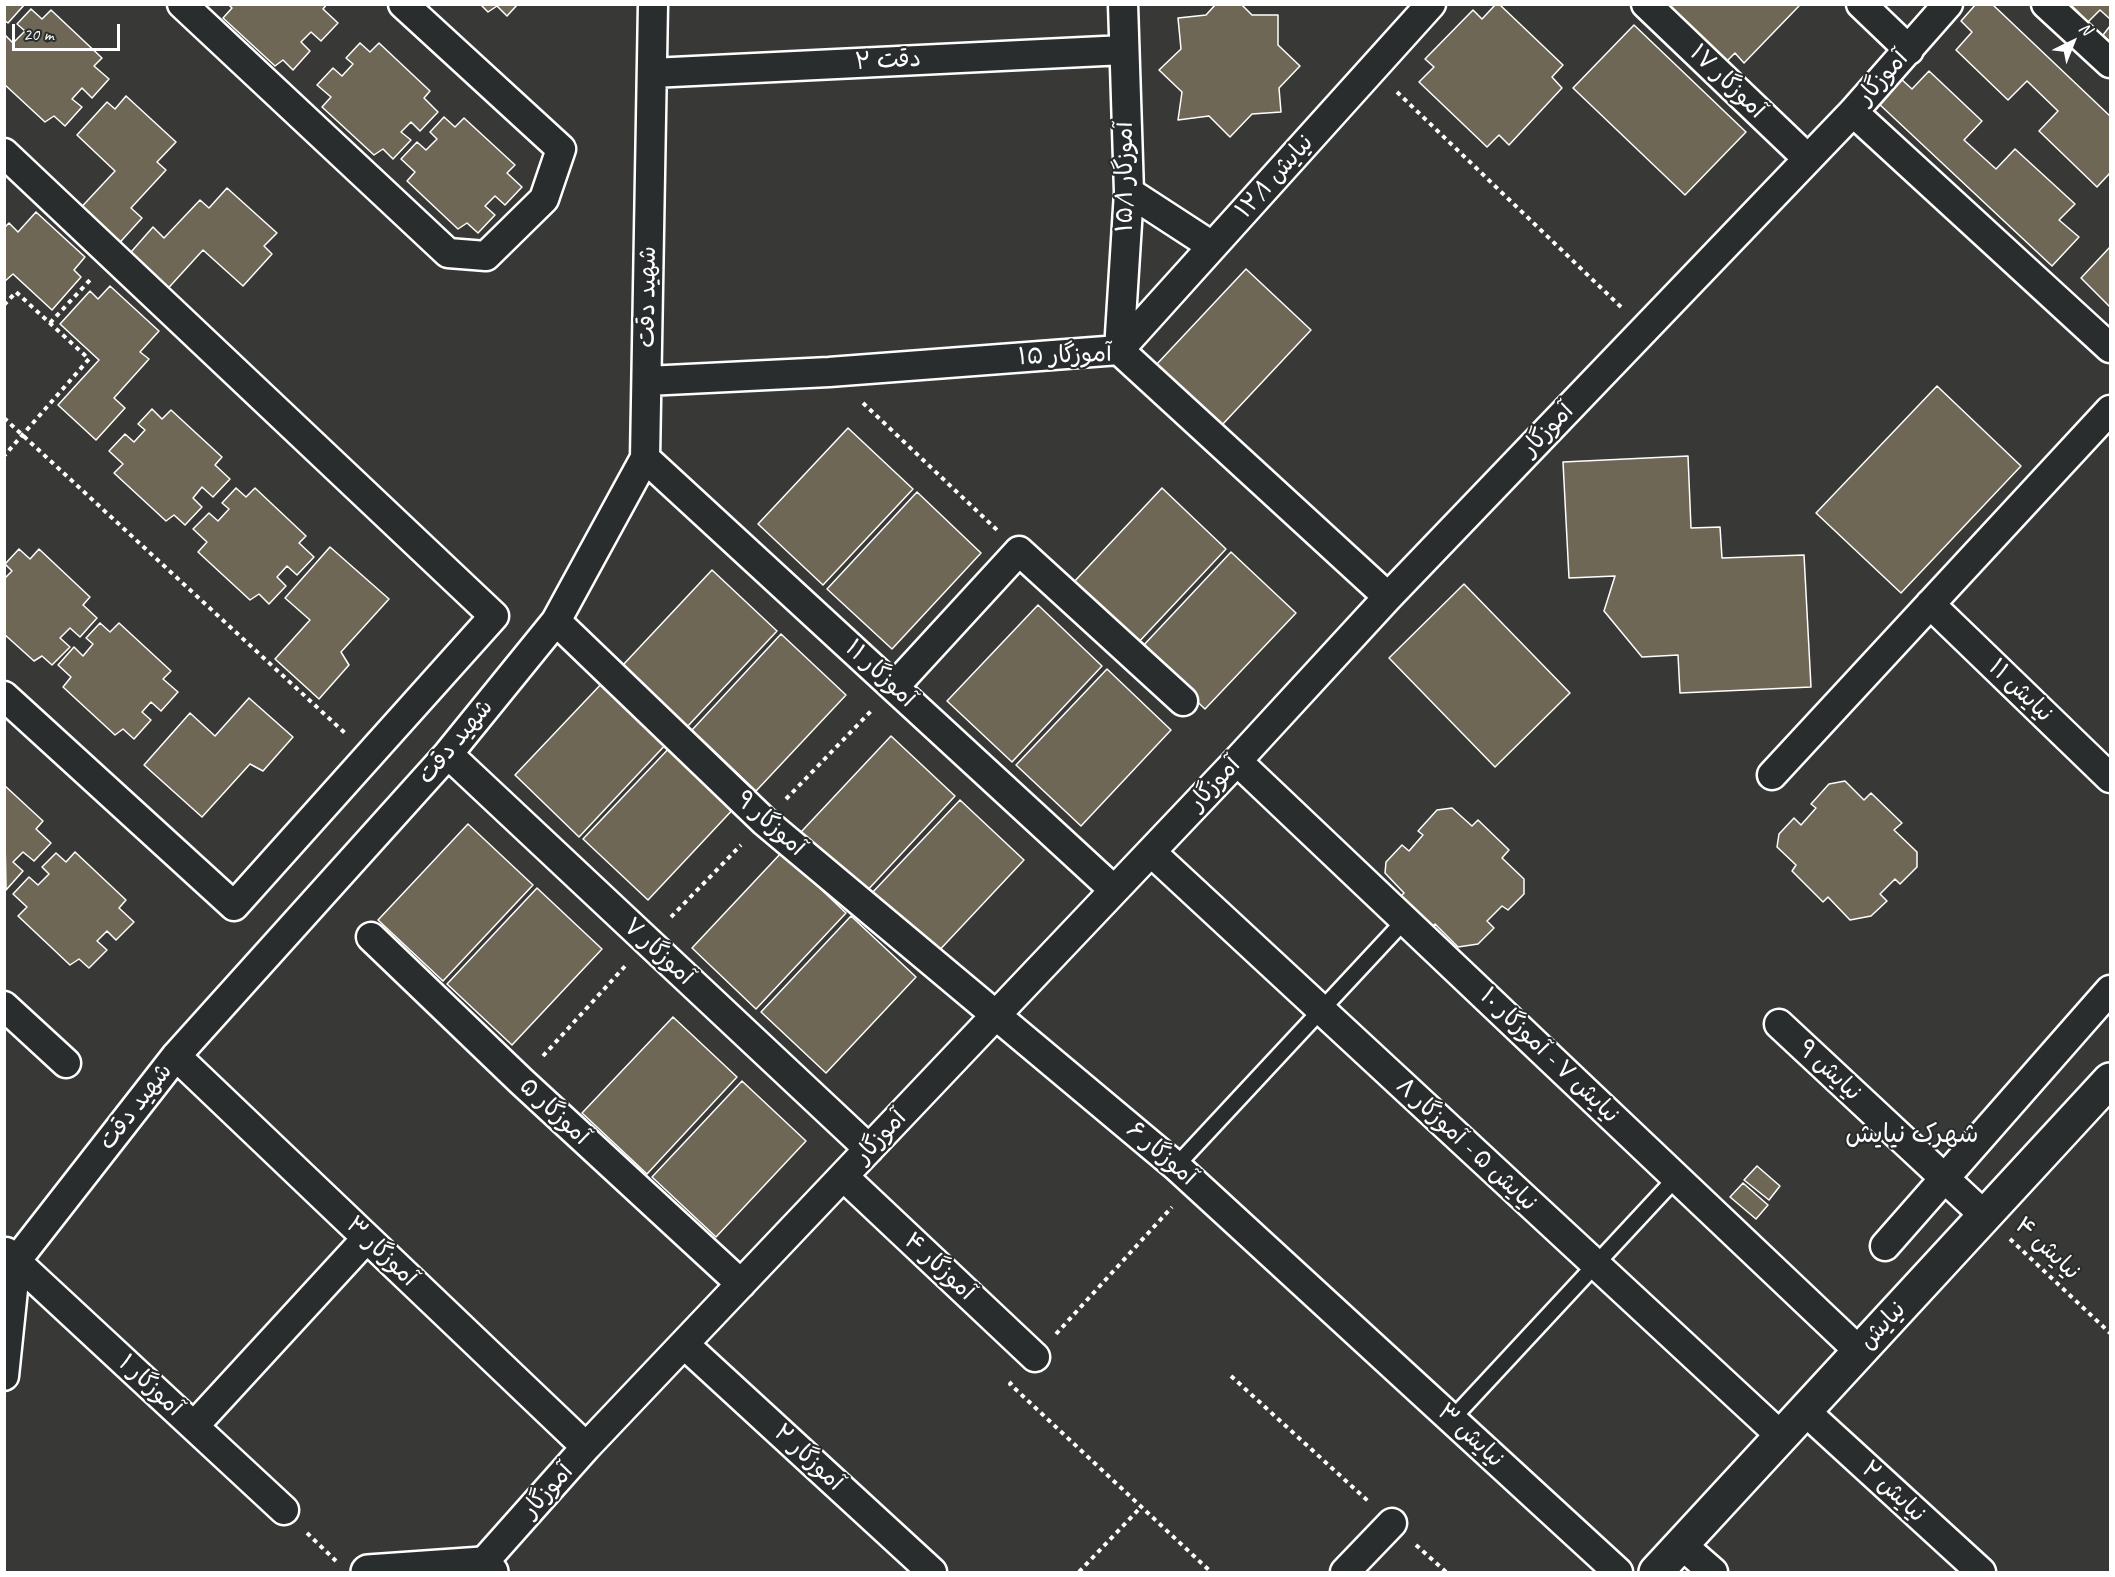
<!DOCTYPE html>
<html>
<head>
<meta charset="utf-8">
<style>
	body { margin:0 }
	#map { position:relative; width:2115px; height:1577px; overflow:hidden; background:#383936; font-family:Caveat,sans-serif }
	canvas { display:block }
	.frame { position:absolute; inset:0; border:6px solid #fff; pointer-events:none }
	.north { position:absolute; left:2043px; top:12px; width:60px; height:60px; -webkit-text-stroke:4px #2a2d2e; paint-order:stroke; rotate:43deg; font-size:16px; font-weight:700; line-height:24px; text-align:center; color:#fff }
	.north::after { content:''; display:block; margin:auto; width:21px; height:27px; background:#fff; clip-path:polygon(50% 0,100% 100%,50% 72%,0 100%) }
	.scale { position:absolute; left:12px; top:24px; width:108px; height:27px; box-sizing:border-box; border:3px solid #fff; border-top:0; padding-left:8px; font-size:18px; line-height:21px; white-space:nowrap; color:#fff; -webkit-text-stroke:4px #2a2d2e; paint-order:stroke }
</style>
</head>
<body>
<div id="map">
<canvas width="2115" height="1577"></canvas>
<div class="frame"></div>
<div class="north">N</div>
<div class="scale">20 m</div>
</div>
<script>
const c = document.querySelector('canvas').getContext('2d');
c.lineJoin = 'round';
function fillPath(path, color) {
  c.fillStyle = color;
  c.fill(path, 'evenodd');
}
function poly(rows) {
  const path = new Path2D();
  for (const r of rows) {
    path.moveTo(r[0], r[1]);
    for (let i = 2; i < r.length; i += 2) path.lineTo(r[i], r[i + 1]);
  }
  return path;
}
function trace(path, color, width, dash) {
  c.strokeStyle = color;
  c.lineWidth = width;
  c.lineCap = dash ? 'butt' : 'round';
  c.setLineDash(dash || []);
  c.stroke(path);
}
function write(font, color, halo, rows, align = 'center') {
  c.font = font + ' Caveat,"Playpen Sans Arabic",sans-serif';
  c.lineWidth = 4.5;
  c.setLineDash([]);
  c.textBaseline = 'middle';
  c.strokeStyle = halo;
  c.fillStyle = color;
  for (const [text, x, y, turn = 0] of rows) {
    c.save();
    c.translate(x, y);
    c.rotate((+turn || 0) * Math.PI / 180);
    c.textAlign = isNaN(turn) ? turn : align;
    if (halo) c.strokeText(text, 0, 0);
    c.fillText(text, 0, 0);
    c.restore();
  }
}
const building = poly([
	[4,4,25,4,8,23,4,20,4,4],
	[228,4,327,4,323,9,338,23,321,41,311,32,301,42,310,51,293,70,283,60,275,66,223,18,232,8,228,4],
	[480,4,518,4,507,16,497,6,488,12,480,4],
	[1216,4,1241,4,1252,15,1278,15,1278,45,1300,66,1279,88,1281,112,1252,114,1230,137,1209,116,1178,120,1182,92,1159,70,1181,49,1178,18,1206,15,1216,4],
	[1496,4,1499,4,1563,65,1552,77,1562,88,1509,145,1499,135,1487,147,1419,82,1434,67,1425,59,1473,10,1482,19,1496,4],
	[1659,4,1797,4,1799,6,1744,63,1735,53,1723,65,1659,4],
	[1976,4,1992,4,2110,116,2110,173,2097,187,2039,131,2058,111,2027,81,2008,100,1956,50,1972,32,1961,21,1976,4],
	[2070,4,2110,4,2110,19,2100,10,2088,22,2070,4],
	[31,9,42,19,51,10,102,58,94,66,109,79,92,98,82,88,72,99,82,107,65,126,54,116,45,122,4,84,4,34,13,43,25,31,17,24,31,9],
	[1634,25,1746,132,1685,195,1573,88,1634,25],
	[2110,26,2110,42,2103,35,2110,26],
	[360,43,370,52,379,43,430,91,424,98,438,112,420,131,411,122,401,132,411,140,393,159,383,149,374,155,322,107,331,97,317,85,333,68,342,76,353,64,346,58,360,43],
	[1929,71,1982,121,1964,140,1996,169,2015,149,2075,204,2059,220,2079,237,2052,266,1878,103,1900,78,1912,89,1929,71],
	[126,96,176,142,157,162,166,170,131,208,142,218,113,250,74,215,115,171,77,135,107,102,115,109,126,96],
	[444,117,455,127,464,118,515,165,507,173,522,187,505,205,495,196,485,206,495,215,478,233,467,223,458,229,407,181,415,172,401,159,417,142,426,150,437,139,430,132,444,117],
	[227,188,277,233,264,246,272,254,243,286,203,250,162,295,124,260,153,227,164,238,200,200,209,208,227,188],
	[36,212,85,257,74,270,81,277,52,310,13,274,4,282,4,228,9,223,18,232,36,212],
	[2110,247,2110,307,2081,278,2110,247],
	[1246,269,1311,330,1221,426,1156,365,1246,269],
	[110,286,159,331,140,352,149,359,114,398,125,408,96,440,58,405,99,360,60,324,90,291,98,299,110,286],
	[1937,386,2021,466,1901,593,1816,513,1937,386],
	[152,409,162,419,171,410,222,457,215,465,230,479,213,497,202,487,193,498,202,507,185,525,174,515,166,521,114,473,123,464,109,451,125,434,134,442,145,430,138,424,152,409],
	[848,428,913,489,823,585,758,524,848,428],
	[1688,456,1691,528,1720,527,1722,558,1804,555,1811,687,1680,693,1678,655,1642,657,1604,611,1615,576,1569,578,1563,462,1688,456],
	[236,488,246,497,255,488,306,536,299,543,314,557,297,575,287,566,277,577,286,586,269,604,259,594,250,600,198,552,207,542,193,529,209,513,218,521,229,509,222,503,236,488],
	[1162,488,1226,549,1136,645,1072,584,1162,488],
	[917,492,981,553,892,649,827,589,917,492],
	[330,547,389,599,341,652,349,665,319,699,275,659,310,620,285,598,330,547],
	[19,549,30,559,39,549,90,597,83,605,97,618,80,637,70,628,60,638,70,647,52,665,42,656,34,661,4,634,4,579,12,571,5,564,19,549],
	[1231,552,1296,613,1205,709,1141,648,1231,552],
	[712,570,777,631,687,727,622,666,712,570],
	[1464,584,1570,693,1495,767,1389,658,1464,584],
	[1038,605,1102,666,1012,762,947,701,1038,605],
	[100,623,110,632,119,623,171,671,163,679,178,692,161,711,151,702,142,712,151,720,134,739,123,729,115,735,63,687,71,677,58,665,74,647,83,656,93,644,86,638,100,623],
	[781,634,846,695,756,791,692,730,781,634],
	[1107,669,1171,730,1081,826,1016,765,1107,669],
	[605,680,670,740,579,837,515,775,605,680],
	[249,698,293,737,263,771,250,764,202,817,144,765,190,713,215,736,249,698],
	[891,736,955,796,865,893,801,832,891,736],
	[674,743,738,804,648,900,583,839,674,743],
	[1845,781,1864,800,1871,793,1902,823,1894,830,1917,852,1917,867,1900,884,1895,879,1880,894,1887,901,1871,916,1850,920,1828,897,1823,902,1792,871,1796,865,1777,847,1779,834,1794,818,1801,825,1816,808,1811,804,1829,784,1845,781],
	[4,785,43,821,36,829,51,843,34,861,23,852,13,862,23,871,6,890,4,785],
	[960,800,1024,860,934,956,870,895,960,800],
	[1452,808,1472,826,1478,820,1509,850,1502,858,1524,879,1524,894,1508,910,1502,906,1487,921,1494,928,1478,944,1458,947,1435,924,1430,929,1399,898,1404,893,1385,873,1386,862,1402,845,1409,851,1423,835,1418,831,1437,810,1452,808],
	[468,824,533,885,443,981,378,920,468,824],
	[75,852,126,900,119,908,134,922,116,940,107,931,97,941,107,950,89,968,79,959,70,965,18,916,27,907,13,894,29,877,38,885,49,874,42,867,56,853,66,862,75,852],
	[782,852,846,913,756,1009,692,948,782,852],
	[537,888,602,949,512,1045,447,984,537,888],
	[851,916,916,977,826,1073,761,1012,851,916],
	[673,1017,737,1077,647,1174,582,1113,673,1017],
	[742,1081,806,1141,716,1237,652,1177,742,1081],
	[1757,1166,1780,1186,1769,1200,1744,1180,1757,1166],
	[1743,1183,1768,1205,1756,1219,1730,1197,1743,1183]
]);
fillPath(building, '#6e6756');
trace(building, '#fff', 1.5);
const service = poly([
	[1176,1166,1405,920],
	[1452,1419,1676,1178]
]);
const minor = poly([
	[182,4,448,253,486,256,544,199,561,149,403,4],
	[1646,4,1808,159],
	[1861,4,1909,50],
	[2046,4,2110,63],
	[652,73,1124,50],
	[1853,112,2110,348],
	[4,153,494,616,234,906,4,696],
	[1129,192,1212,246],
	[1119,350,1431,4],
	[1119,350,1129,192,1123,4],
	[647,381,829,372,1119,350,1388,597],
	[645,458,1114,890],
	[1930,604,2110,778],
	[556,621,764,821,1176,1166,1618,1572],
	[894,687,1019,551,1183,701],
	[448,754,869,1149],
	[1237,761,1860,1352],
	[1772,775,2110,410],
	[1151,852,1782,1437],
	[371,937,521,1081,741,1284],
	[4,1006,66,1063],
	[1779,1024,1985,1216],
	[176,1056,586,1447],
	[844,1177,1035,1357],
	[1885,1246,2110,990],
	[6,1252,284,1510],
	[684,1344,932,1572],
	[4,1376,16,1261,176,1056,448,754,556,621,645,458,653,4],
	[1805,1411,1981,1572],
	[194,1426,367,1238],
	[1682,1545,1713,1572],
	[482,1564,586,1447,1237,761,1388,597,1853,112,1948,4],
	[1345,1572,1392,1523]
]);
const tertiary = poly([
	[368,1572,482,1564,491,1572],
	[1656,1572,2110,1080]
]);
trace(service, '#fff', 20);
trace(minor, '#fff', 33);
trace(tertiary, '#fff', 38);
trace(poly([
	[1397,92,1621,307],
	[4,305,16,292,89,359,4,456],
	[50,323,90,280],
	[863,403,997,530],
	[4,418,346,734],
	[786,799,873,709],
	[671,917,741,845],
	[543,1056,627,964],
	[2010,1239,2110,1333],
	[1056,1334,1172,1207],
	[1231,1376,1368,1501],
	[1012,1382,1010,1384,1211,1572],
	[307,1533,336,1561],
	[1416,1545,1446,1572],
	[1079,1572,1141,1507]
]), '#fff', 4, [4.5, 4.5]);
trace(service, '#2a2d2e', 15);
trace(minor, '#2a2d2e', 28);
trace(tertiary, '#2a2d2e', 33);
write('24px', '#fff', '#2a2d2e', [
	["دقت ۲",888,61,-3],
	["آموزگار",1883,78,-48],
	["آموزگار ۱۷",1727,82,44],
	["آموزگار ۱۵/۱",1126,177,-90],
	["نیایش ۱۲/۱",1275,177,-48],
	["شهید دقت",648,297,-89],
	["آموزگار ۱۵",1065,356,-2],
	["آموزگار",1548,430,-46],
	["آموزگار ۱۱",880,674,43],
	["نیایش ۱۱",2020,691,44],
	["شهید دقت",456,742,-50],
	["آموزگار",1215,784,-47],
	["آموزگار ۹",770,824,42],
	["آموزگار ۷",658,952,43],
	["نیایش ۷ - آموزگار ۱۰",1549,1056,44],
	["نیایش ۹",1829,1071,43],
	["شهید دقت",136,1107,-52],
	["آموزگار ۵",554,1112,43],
	["آموزگار",881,1137,-47],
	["نیایش ۵ - آموزگار ۸",1466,1145,43],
	["آموزگار ۶",1161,1154,41],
	["نیایش ۴",2047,1249,43],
	["آموزگار ۳",381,1252,44],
	["آموزگار ۴",939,1267,43],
	["نیایش",1883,1326,-47],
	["آموزگار ۱",150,1386,43],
	["نیایش ۳",1470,1436,43],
	["آموزگار ۲",808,1458,43],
	["آموزگار",548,1491,-48],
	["نیایش ۲",1893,1492,43]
]);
write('26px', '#fff', '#2a2d2e', [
	["شهرک نیایش",1912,1135]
]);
</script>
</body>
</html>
